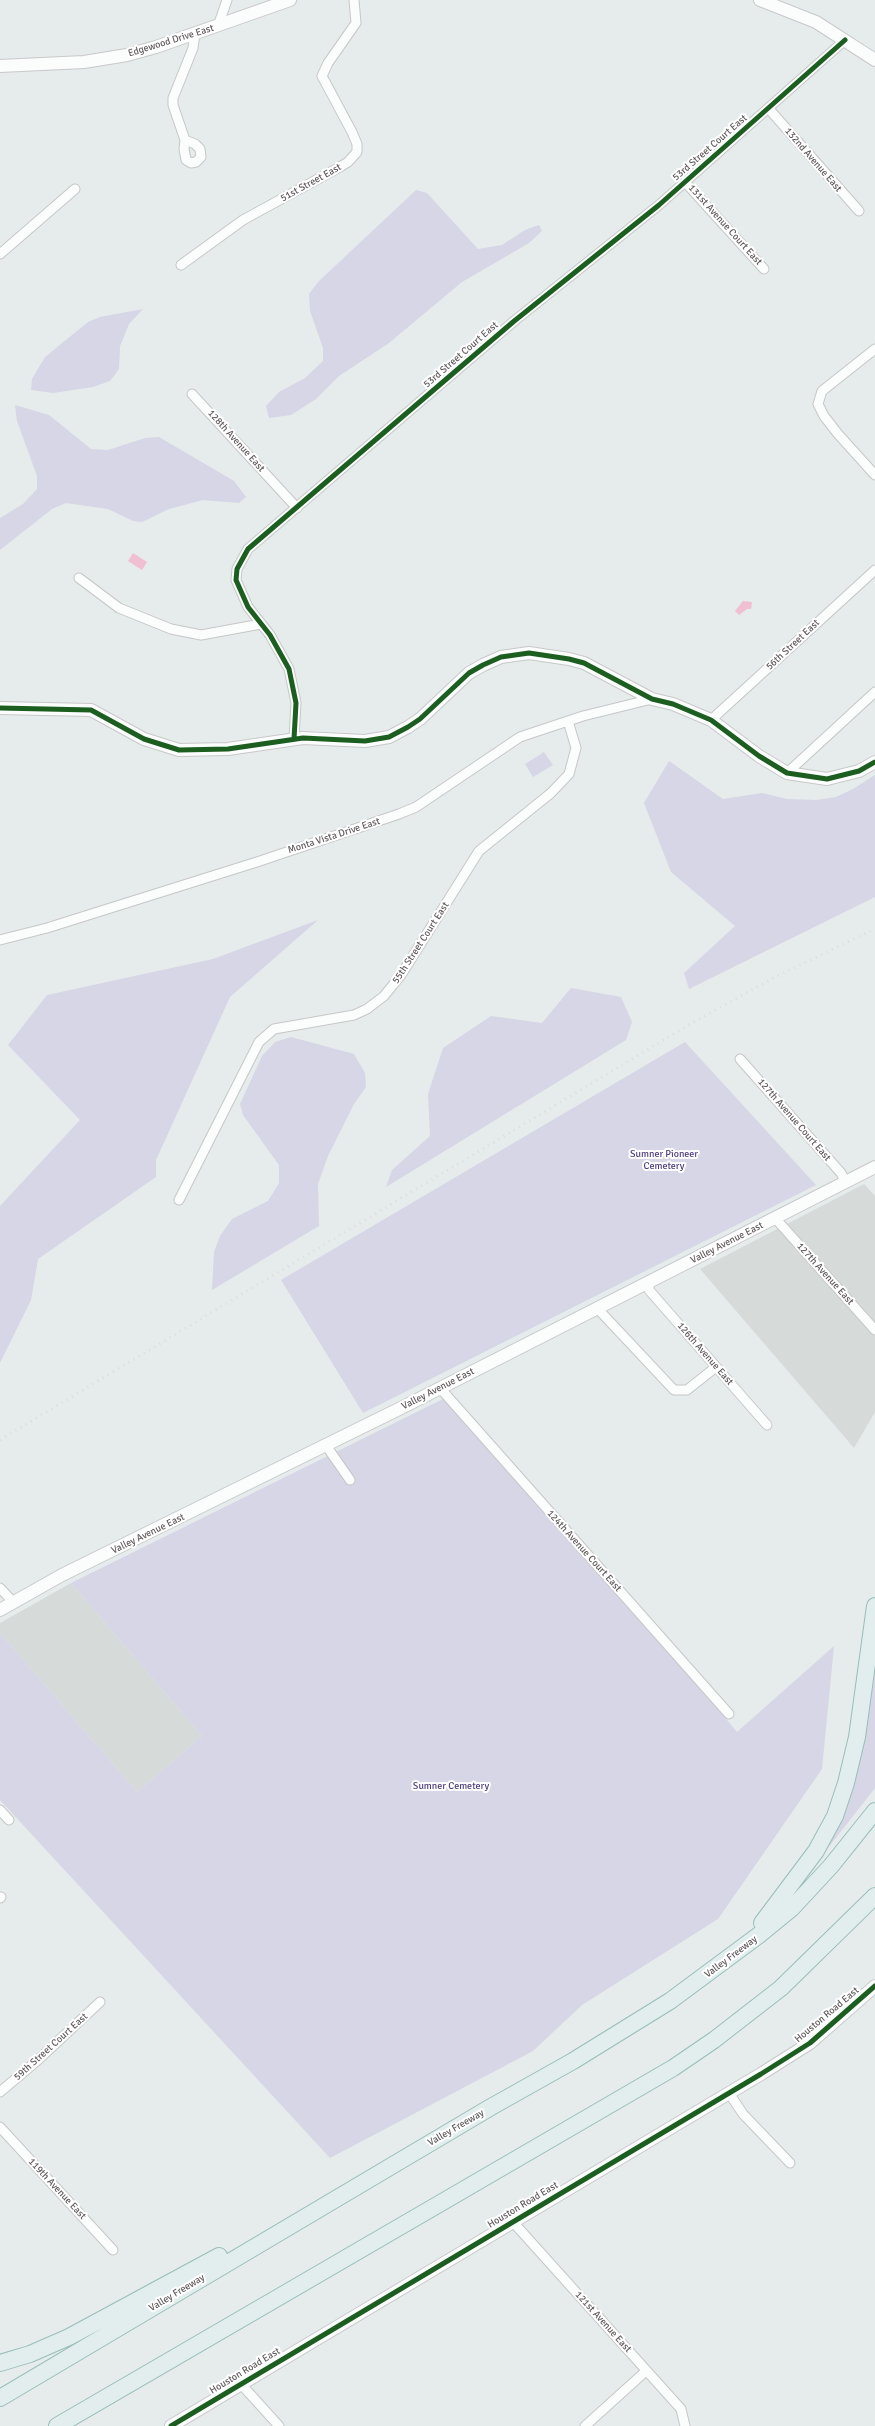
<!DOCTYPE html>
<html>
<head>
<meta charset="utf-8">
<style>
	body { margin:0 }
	canvas { display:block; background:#e6ebeb }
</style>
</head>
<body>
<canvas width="875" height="2426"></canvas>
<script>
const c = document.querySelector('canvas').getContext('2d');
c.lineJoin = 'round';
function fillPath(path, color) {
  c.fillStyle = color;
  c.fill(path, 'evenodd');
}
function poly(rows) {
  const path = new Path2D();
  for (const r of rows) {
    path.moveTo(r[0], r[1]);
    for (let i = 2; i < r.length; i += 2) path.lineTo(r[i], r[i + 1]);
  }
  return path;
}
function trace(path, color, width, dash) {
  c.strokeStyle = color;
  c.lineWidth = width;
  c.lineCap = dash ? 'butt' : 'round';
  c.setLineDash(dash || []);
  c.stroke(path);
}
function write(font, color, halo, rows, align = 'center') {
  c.font = font + ' Signika,sans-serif';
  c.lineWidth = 4;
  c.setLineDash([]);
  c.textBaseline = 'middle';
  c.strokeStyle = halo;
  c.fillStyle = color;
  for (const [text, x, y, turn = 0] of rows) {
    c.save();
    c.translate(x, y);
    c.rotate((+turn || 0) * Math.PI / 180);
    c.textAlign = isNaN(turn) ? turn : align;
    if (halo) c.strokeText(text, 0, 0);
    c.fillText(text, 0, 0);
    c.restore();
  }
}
fillPath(poly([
	[864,1184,875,1196,875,1412,854,1448,700,1269],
	[71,1583,202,1736,137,1792,0,1633,0,1623]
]), '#d6dbda');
fillPath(poly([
	[416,190,427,193,478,249,502,245,525,230,539,225,542,231,529,243,462,282,389,343,339,376,316,399,291,415,269,418,266,406,279,392,305,378,323,361,323,348,310,311,309,294,318,282],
	[143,309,129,324,120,346,119,369,110,381,93,387,53,393,31,390,32,379,45,357,88,322,100,317],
	[15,405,49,415,91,449,108,450,145,438,159,437,234,481,246,497,239,503,203,500,169,509,142,522,133,521,108,509,66,503,52,509,0,550,0,518,23,504,37,489,37,476,17,421],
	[544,752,553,765,533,777,525,764],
	[669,761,723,799,762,793,787,799,816,800,836,797,853,789,875,775,875,897,689,989,684,973,735,926,671,872,644,803],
	[318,920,230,997,156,1160,156,1177,38,1259,31,1300,0,1363,0,1206,80,1120,8,1045,47,995,213,959],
	[571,988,621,997,632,1022,626,1040,386,1187,392,1170,430,1136,428,1094,443,1048,491,1016,542,1023],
	[291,1037,354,1054,365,1073,366,1087,354,1104,328,1156,318,1184,319,1226,212,1290,214,1252,220,1236,232,1219,268,1201,279,1183,279,1165,243,1115,240,1104,262,1056,275,1042],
	[685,1042,816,1185,363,1413,281,1280],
	[445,1398,612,1582,737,1732,834,1646,822,1769,718,1919,582,2005,533,2051,330,2158,0,1800,0,1633,137,1792,202,1736,71,1583],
	[875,1672,875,1788,828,1848,850,1797,864,1742]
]), '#d6d6e6');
fillPath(poly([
	[133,553,147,562,142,570,128,561],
	[743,601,752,602,751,609,747,609,739,615,735,611]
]), '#f0bfd2');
const street = poly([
	[218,26,227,0],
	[769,109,859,211],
	[185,140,195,144,200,149,201,157,196,162,191,163,186,160,184,149,185,140,173,105,173,98,193,48,195,34],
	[685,182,764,269],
	[0,254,75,189],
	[181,265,243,220,338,168,348,162,357,152,357,144,352,132,322,76,328,63,356,23,354,0],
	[875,349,822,391,818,404,824,416,838,434,875,475],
	[192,394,297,508],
	[79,578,119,608,171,629,201,635,261,624],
	[711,720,875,570],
	[294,739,296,703,289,669,270,635,248,607,236,580,237,569,248,549,513,322,659,205,845,40],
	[787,773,875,692],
	[0,940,47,928,260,861,399,814,416,807,520,737,583,716,652,699],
	[740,1059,841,1173,846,1183],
	[179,1200,259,1042,274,1029,354,1015,367,1009,384,996,401,975,479,851,551,793,569,774,576,748,568,721],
	[775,1218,875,1330],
	[649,1281,649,1290,767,1425],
	[597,1308,674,1390,687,1390,716,1367],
	[440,1388,729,1714],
	[325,1444,350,1480],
	[0,1588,13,1602],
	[0,1810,9,1820],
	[0,1898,1,1897],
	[0,2092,39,2059,100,2002],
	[729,2093,743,2114,790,2163],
	[0,2127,113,2250],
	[513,2222,681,2409,685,2426],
	[241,2384,279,2426],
	[585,2426,646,2371]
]);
const secondary = poly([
	[760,0,816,22,875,60],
	[0,66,84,62,127,55,156,47,290,0],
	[0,708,91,710,144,739,179,750,228,749,303,738,365,741,389,737,408,727,420,719,469,673,483,665,501,657,529,653,569,659,584,663,652,699,673,704,711,720,759,756,787,773,827,779,859,771,875,762],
	[0,1610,62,1575,405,1406,875,1167],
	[171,2426,761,2074,810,2043,875,1986]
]);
const highway = poly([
	[762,1923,816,1851,835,1816,846,1783,857,1737,875,1606],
	[0,2363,30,2354,69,2337,219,2256],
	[0,2398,491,2107,573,2061,670,2001,759,1935,792,1908,831,1866,875,1811],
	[57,2426,673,2068,714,2040,781,1988,875,1896]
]);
trace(street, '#c7c7c7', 11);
trace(secondary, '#c9c8ca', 14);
trace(highway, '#98beb9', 18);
trace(street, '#fbfcfc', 9);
trace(secondary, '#fbfcfc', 12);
trace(highway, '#e2eeed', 16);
trace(poly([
	[0,1440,685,1027,777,976,875,929]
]), '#dcdddd', 3, [1, 5]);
trace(poly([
	[0,708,91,710,144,739,179,750,228,749,303,738,365,741,389,737,408,727,420,719,469,673,483,665,501,657,529,653,569,659,584,663,652,699,673,704,711,720,759,756,787,773,827,779,859,771,875,762],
	[294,739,296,703,289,669,270,635,248,607,236,580,237,569,248,549,513,322,659,205,845,40],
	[171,2426,761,2074,810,2043,875,1986]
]), '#1b5e20', 5);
write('10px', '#635c5e', '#fff', [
	["Edgewood Drive East",171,41,-17],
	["53rd Street Court East",710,148,-41],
	["132nd Avenue East",813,160,49],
	["51st Street East",311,183,-29],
	["131st Avenue Court East",725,225,48],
	["53rd Street Court East",461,355,-41],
	["128th Avenue East",236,441,48],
	["56th Street East",793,645,-43],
	["Monta Vista Drive East",334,836,-18],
	["55th Street Court East",421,943,-57],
	["127th Avenue Court East",794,1120,49],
	["Valley Avenue East",727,1243,-27],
	["127th Avenue East",825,1274,48],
	["126th Avenue East",705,1354,49],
	["Valley Avenue East",438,1389,-27],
	["Valley Avenue East",148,1534,-26],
	["124th Avenue Court East",584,1551,48],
	["Valley Freeway",731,1957,-37],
	["Houston Road East",827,2015,-40],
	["59th Street Court East",51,2047,-42],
	["Valley Freeway",456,2128,-30],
	["119th Avenue East",57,2189,47],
	["Houston Road East",523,2205,-31],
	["Valley Freeway",177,2293,-31],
	["121st Avenue East",603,2322,48],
	["Houston Road East",245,2371,-31]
]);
write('10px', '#4d3f7f', '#fff', [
	["Sumner Pioneer",664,1154],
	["Cemetery",664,1166],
	["Sumner Cemetery",451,1786]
]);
</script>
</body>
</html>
